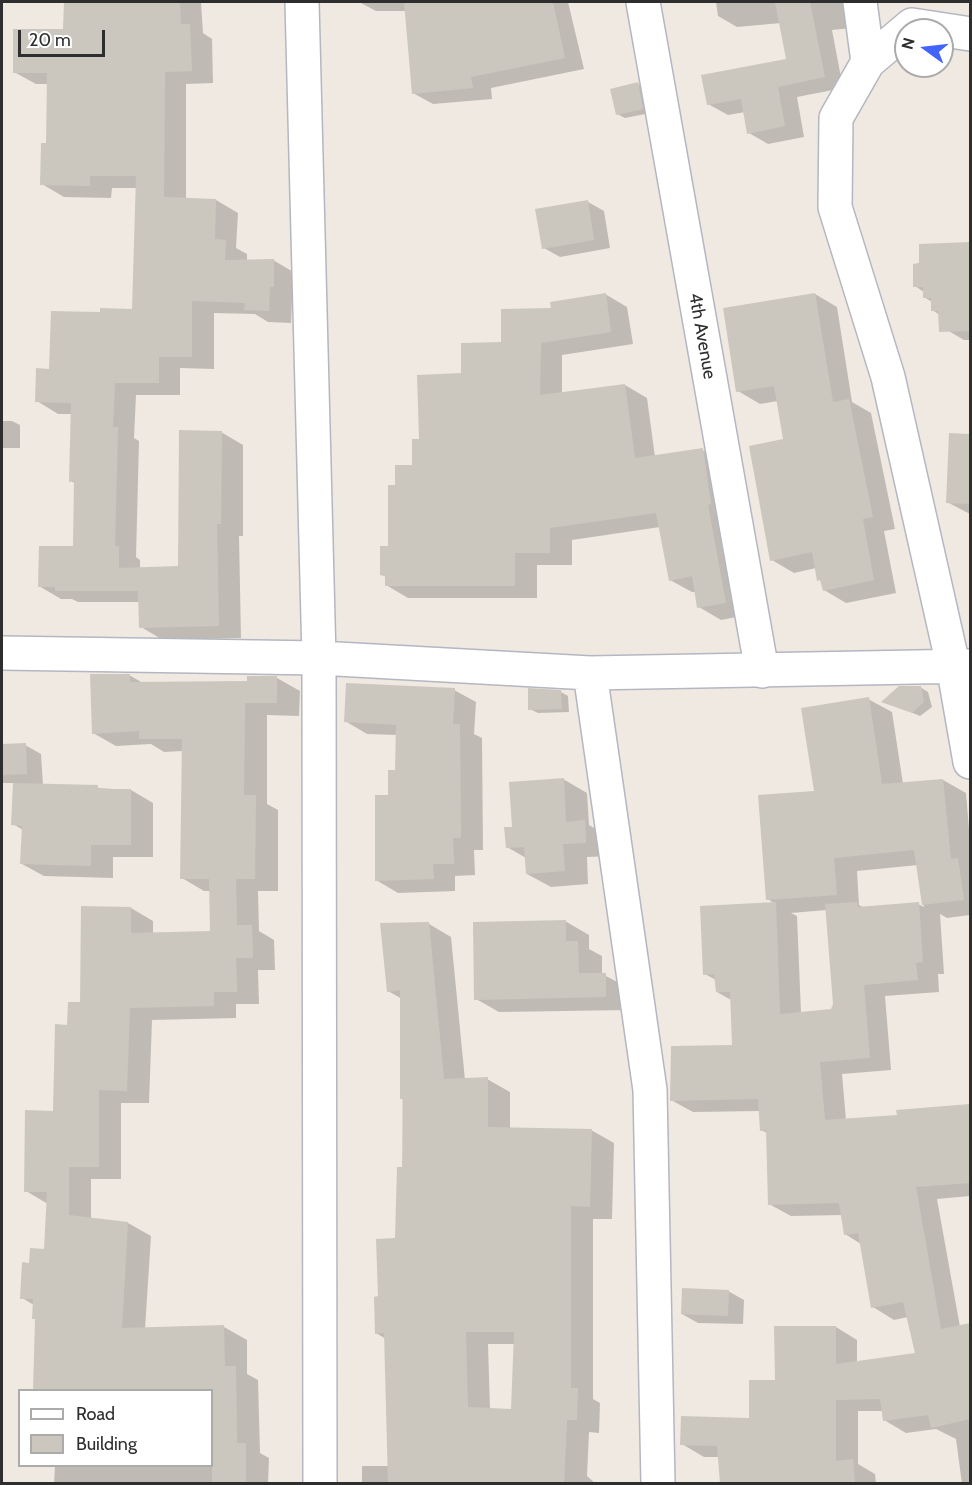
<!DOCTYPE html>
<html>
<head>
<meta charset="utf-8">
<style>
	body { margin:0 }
	#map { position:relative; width:972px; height:1485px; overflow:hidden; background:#efe9e1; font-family:Cabin,sans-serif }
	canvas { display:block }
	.frame { position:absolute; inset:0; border:3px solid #2e2e2e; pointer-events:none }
	.legend { position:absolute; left:18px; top:1389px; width:195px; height:78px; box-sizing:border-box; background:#fff; border:2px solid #ababab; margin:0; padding:8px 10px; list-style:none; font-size:18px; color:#2e2e2e }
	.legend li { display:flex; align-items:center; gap:12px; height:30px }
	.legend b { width:30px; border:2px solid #ababab }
	.north { position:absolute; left:894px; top:18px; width:60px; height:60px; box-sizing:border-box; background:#fff; border:2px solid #ababab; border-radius:50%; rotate:285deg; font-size:16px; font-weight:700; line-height:24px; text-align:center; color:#2e2e2e }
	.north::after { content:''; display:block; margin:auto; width:21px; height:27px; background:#4264fb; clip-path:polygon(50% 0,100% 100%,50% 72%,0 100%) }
	.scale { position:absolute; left:18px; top:30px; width:87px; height:27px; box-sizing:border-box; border:3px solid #2e2e2e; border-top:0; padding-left:8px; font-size:18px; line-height:21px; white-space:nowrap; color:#2e2e2e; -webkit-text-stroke:4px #fff; paint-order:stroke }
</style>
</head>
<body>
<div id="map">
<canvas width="972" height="1485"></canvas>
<div class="frame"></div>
<ul class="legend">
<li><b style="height:8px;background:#fff"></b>Road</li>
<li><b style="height:16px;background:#cbc7bf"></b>Building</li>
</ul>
<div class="north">N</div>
<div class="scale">20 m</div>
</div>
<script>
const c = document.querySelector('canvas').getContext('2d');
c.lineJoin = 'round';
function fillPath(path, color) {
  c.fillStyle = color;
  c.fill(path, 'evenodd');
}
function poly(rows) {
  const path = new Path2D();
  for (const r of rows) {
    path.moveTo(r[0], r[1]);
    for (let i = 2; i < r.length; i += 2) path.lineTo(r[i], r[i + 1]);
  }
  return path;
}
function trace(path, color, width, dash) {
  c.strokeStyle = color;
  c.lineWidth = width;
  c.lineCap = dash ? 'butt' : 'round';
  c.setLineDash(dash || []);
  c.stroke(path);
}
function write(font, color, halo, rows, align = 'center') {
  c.font = font + ' Cabin,sans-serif';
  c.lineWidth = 6;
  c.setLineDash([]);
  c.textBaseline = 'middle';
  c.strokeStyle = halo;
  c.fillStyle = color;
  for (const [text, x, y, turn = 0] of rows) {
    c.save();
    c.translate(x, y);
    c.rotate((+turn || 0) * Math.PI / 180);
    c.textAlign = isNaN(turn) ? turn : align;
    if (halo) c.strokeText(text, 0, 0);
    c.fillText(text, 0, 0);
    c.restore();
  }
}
fillPath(poly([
	[65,2,201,2,203,33,212,39,213,83,186,84,186,199,216,200,238,213,236,248,247,254,247,261,273,260,295,273,296,299,292,299,291,323,268,322,255,314,214,313,214,369,180,368,180,395,136,395,134,438,139,441,136,557,140,560,140,569,179,568,221,432,243,445,243,536,239,536,241,638,163,640,141,627,140,602,78,602,72,599,61,599,39,586,75,547,76,484,71,481,72,414,58,414,37,401,50,370,102,314,134,311,137,188,112,188,111,198,64,197,42,184,47,145,48,84,36,84,14,72,65,30],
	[359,2,568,2,584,69,491,88,492,99,433,104,413,93,406,11,376,11],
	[716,2,862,2,862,27,832,30,843,88,797,97,804,137,768,144,749,133,745,112,728,115,708,104,788,61,781,23,737,27,718,16],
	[638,84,646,88,650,113,625,118,617,114],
	[588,202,604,211,610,248,560,257,544,248],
	[970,244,970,340,964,340,940,326,940,315,932,310,932,302,924,297,924,292,915,286,921,265,920,245],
	[605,294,627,307,633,344,562,355,562,394,625,385,647,398,655,457,702,450,724,462,747,615,721,620,699,607,696,592,692,592,670,580,660,527,572,540,572,565,537,565,537,598,408,598,386,585,386,577,382,575,390,547,396,487,414,466,421,440,463,375,552,310],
	[815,294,837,307,852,402,871,413,895,529,884,531,896,593,846,603,824,590,816,568,794,573,772,560,785,441,778,401,760,404,738,391],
	[2,421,12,421,20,425,20,448,2,448],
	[950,434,970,435,970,514,947,502],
	[129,675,143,683,248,683,277,678,300,691,299,716,267,715,267,804,278,810,278,891,258,891,259,931,274,940,275,970,258,970,259,1004,236,1004,236,1018,152,1020,149,1103,121,1103,121,1179,91,1179,91,1219,128,1223,151,1236,145,1329,224,1327,247,1340,247,1374,258,1380,260,1453,269,1458,268,1484,54,1484,55,1466,212,1466,212,1390,35,1390,37,1320,34,1318,34,1305,22,1298,31,1264,45,1251,48,1204,26,1191,55,1112,69,1026,131,908,153,921,153,934,212,933,211,891,204,891,182,878,183,751,164,752,151,744,116,746,93,733],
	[920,687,928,692,932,707,920,716,884,701],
	[454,690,476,702,474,734,482,738,483,850,474,850,475,875,455,876,455,891,398,893,376,880,389,796,397,772,397,735,367,734,345,721],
	[561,692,568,696,569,712,538,713,530,709],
	[868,699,892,712,903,784,943,780,966,793,970,841,970,915,947,918,940,914,944,974,938,974,939,992,885,996,891,1070,842,1074,846,1120,898,1116,898,1112,970,1105,970,1196,937,1199,960,1327,970,1324,970,1484,962,1484,956,1439,936,1429,906,1433,884,1420,883,1411,858,1411,858,1464,875,1474,876,1484,722,1484,720,1457,704,1457,682,1444,751,1420,776,1381,836,1327,857,1340,857,1362,916,1355,908,1317,894,1320,873,1307,861,1244,845,1234,843,1215,791,1216,769,1204,767,1133,761,1130,760,1111,693,1112,671,1100,733,1047,731,1000,717,992,716,980,705,974,775,904,768,899,816,792],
	[918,865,924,907,918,904,865,908,859,905,857,871],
	[827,910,834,1004,832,1010,801,1013,797,916,791,913],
	[25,745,41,754,43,785,131,790,153,803,153,857,113,857,113,878,44,876,22,864,23,830,13,824,14,783,2,783,2,746],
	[563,779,587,793,589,825,608,836,610,856,587,857,588,884,551,887,527,874,526,858,507,847,513,828],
	[565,921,589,935,589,949,602,956,602,974,629,988,629,1010,499,1012,476,999],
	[429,924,451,937,465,1080,487,1079,510,1092,510,1129,591,1130,614,1143,612,1219,593,1219,593,1399,600,1403,599,1433,589,1432,587,1476,596,1484,362,1484,362,1466,389,1466,386,1339,376,1333,380,1298,397,1239,403,1168,402,999,388,991],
	[488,1344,515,1344,512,1410,490,1409],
	[728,1291,744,1300,743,1324,698,1323,682,1314]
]), '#0003');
fillPath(poly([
	[64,2,180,2,181,24,190,24,192,71,165,72,164,197,216,199,215,239,226,240,225,260,274,259,274,287,270,287,269,311,244,310,245,303,192,301,192,357,159,357,159,383,115,383,113,427,118,427,115,546,119,546,119,568,178,566,179,430,222,431,221,524,217,524,219,626,139,628,138,591,55,591,55,587,38,587,39,546,73,546,74,481,69,482,71,403,35,402,36,368,49,369,51,311,100,312,100,308,132,309,136,176,90,176,90,186,40,185,41,143,46,143,47,73,13,73,13,29,63,29],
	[404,2,553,2,565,58,471,77,473,88,412,94],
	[775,2,810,2,825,77,778,87,785,126,747,134,741,99,707,105,701,75,786,59],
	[638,82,643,109,616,115,610,89],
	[588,200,594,240,542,249,535,209],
	[970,242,970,331,939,332,938,311,931,311,931,298,923,298,923,287,913,287,913,264,919,263,919,244],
	[606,293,611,332,541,343,540,395,625,384,635,458,703,448,711,504,708,505,726,603,697,608,692,576,669,581,656,513,550,528,550,553,515,553,515,586,385,586,385,576,380,575,380,546,388,546,388,485,395,485,395,465,412,465,412,439,419,439,417,375,461,373,461,343,501,342,501,309,551,308,550,302],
	[815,293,833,402,849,399,873,517,863,519,874,580,823,591,820,580,817,581,812,552,770,561,749,446,783,439,774,386,736,392,723,308],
	[949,433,970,434,970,504,946,503],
	[90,674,130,674,130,682,247,681,247,676,277,676,277,703,245,703,244,795,256,795,255,879,236,879,237,925,252,925,253,958,236,958,237,992,214,992,214,1006,130,1008,127,1091,99,1090,99,1167,69,1167,69,1215,128,1222,122,1328,224,1325,225,1366,236,1366,237,1443,246,1443,246,1484,212,1484,212,1390,33,1390,35,1319,32,1319,33,1299,20,1299,22,1262,29,1263,30,1248,44,1249,47,1192,24,1192,25,1110,53,1111,55,1024,67,1025,68,1002,80,1002,81,906,131,907,131,933,210,931,209,879,180,879,182,739,139,739,139,731,92,734],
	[346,683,455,688,453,724,460,724,461,838,453,838,454,864,433,864,434,879,375,881,375,795,388,795,388,770,395,770,396,725,344,722],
	[899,686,921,686,924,702,912,713,881,702],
	[528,688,561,690,562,709,528,710],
	[869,697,882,784,943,779,951,859,958,858,964,900,922,905,914,850,834,858,837,895,766,900,758,795,814,791,801,708],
	[26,743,27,774,2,775,2,744],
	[564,778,566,822,585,820,586,843,563,844,565,871,526,874,524,847,506,848,504,827,512,827,509,782],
	[13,783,98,785,98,789,131,789,131,845,91,845,91,866,20,864,22,826,11,825],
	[776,902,780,1014,831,1009,833,1004,825,904,857,902,858,907,919,902,923,962,916,963,918,980,864,985,870,1058,820,1062,825,1120,897,1115,896,1110,970,1104,970,1183,916,1187,941,1329,970,1323,970,1419,931,1428,928,1415,883,1421,880,1399,836,1400,836,1461,853,1459,855,1484,720,1484,717,1446,680,1445,681,1416,749,1418,749,1380,775,1380,774,1326,836,1326,836,1364,915,1353,903,1302,871,1308,858,1233,844,1235,839,1203,768,1205,766,1130,760,1131,758,1099,670,1101,671,1046,732,1045,730,992,716,992,714,974,703,975,700,906],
	[566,920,566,941,578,941,579,973,606,973,606,997,474,1000,473,922],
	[429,922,444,1079,488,1077,488,1127,592,1129,590,1207,571,1206,571,1388,578,1388,577,1420,567,1420,564,1484,388,1484,384,1333,375,1334,374,1297,378,1296,376,1239,395,1238,397,1167,402,1167,403,1099,400,1099,400,990,387,992,380,923],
	[466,1332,514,1332,511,1409,468,1407],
	[682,1288,729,1290,728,1316,681,1314]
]), '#cbc7bf');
const street = poly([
	[302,2,319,658,320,1484],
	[643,2,762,671],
	[860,2,868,62],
	[970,34,912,25,868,62,836,118,835,207,888,377,953,665,970,762],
	[2,653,319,658,590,673,970,666],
	[590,673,650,1090,658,1484]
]);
trace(street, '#b4b7c1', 36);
trace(street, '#fff', 33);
write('18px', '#2e2e2e', '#fff', [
	["4th Avenue",702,336,80]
]);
</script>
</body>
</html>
